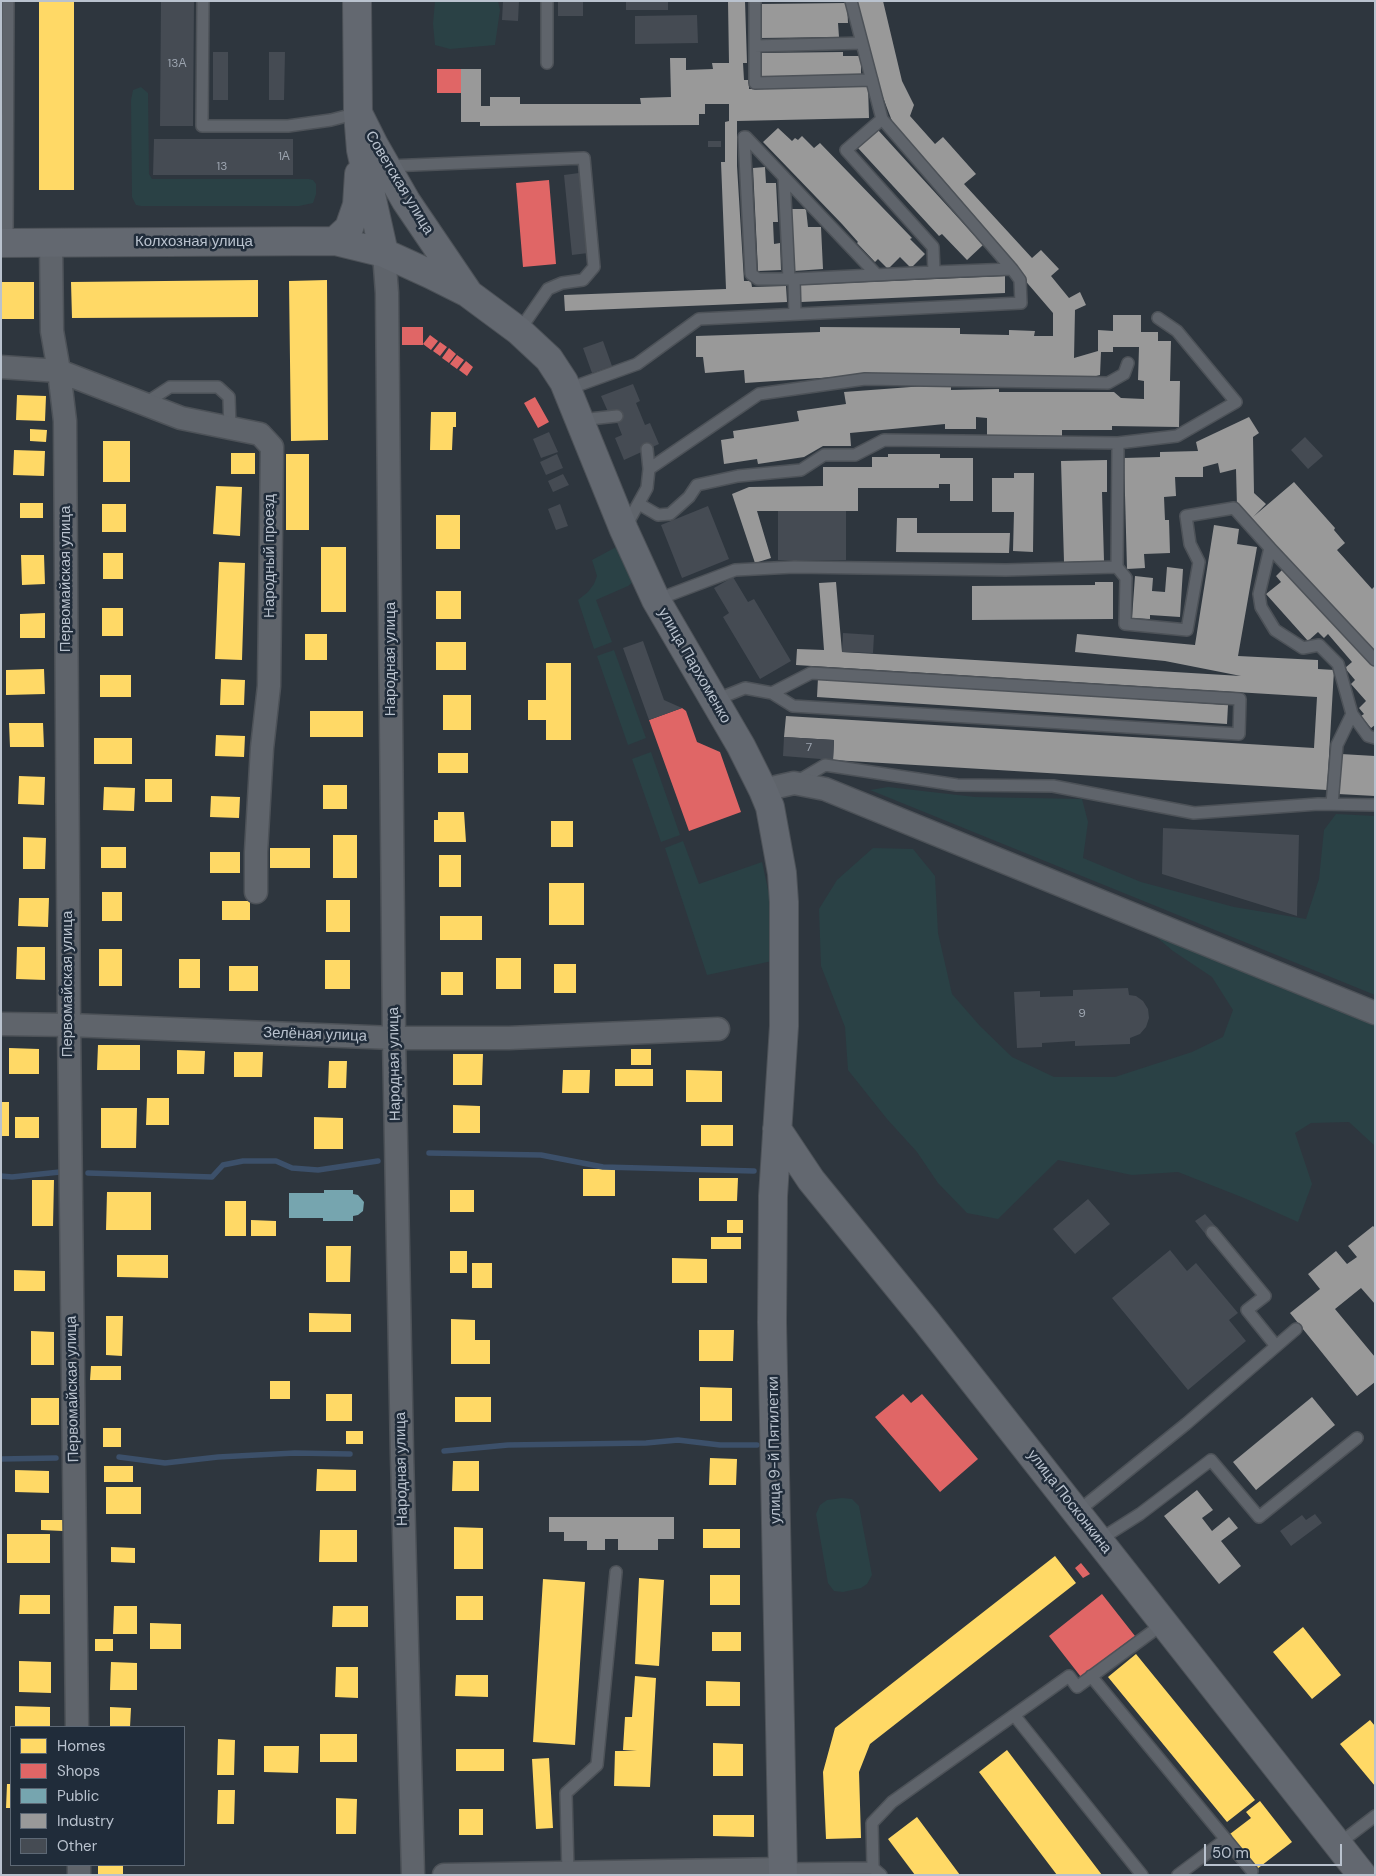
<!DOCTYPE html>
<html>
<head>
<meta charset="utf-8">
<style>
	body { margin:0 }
	#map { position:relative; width:1376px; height:1876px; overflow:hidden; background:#2e363e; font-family:"DM Sans",sans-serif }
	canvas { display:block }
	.frame { position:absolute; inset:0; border:2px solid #b9c2ce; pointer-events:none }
	.legend { position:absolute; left:10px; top:1726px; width:175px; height:140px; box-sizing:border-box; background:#202c3a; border:1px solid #5d6875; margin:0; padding:6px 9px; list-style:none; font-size:15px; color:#b9c2ce }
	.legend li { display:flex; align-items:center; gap:10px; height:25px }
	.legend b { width:25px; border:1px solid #5d6875 }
	.scale { position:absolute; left:1204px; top:1844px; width:138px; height:22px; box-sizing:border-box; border:2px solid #b9c2ce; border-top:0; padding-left:6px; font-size:15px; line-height:18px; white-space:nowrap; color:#b9c2ce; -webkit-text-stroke:4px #202c3a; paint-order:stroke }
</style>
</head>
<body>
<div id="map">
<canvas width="1376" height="1876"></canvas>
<div class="frame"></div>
<ul class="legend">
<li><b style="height:14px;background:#ffd966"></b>Homes</li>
<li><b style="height:14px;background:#e06666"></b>Shops</li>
<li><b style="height:14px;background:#76a5af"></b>Public</li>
<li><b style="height:14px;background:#999"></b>Industry</li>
<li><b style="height:14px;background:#454b53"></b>Other</li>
</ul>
<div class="scale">50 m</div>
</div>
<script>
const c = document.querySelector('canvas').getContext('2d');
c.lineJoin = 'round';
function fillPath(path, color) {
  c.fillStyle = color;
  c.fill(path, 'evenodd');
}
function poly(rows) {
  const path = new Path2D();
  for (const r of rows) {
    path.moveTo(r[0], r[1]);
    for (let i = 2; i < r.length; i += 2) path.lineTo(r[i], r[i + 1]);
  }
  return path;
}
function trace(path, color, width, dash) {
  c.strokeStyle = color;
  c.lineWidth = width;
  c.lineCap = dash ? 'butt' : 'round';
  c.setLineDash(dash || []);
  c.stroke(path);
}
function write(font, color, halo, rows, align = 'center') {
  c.font = font + ' "DM Sans",sans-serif';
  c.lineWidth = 5;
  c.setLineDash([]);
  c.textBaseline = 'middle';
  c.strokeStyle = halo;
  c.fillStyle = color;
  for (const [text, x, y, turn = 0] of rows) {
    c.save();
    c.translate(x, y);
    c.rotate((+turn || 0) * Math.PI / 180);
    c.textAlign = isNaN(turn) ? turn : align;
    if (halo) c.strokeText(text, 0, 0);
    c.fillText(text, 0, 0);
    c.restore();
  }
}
fillPath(poly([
	[435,1,498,1,500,10,495,45,450,49,435,45,433,24],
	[141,87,148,93,149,174,152,179,309,179,313,180,316,184,316,194,313,203,299,206,141,206,136,205,132,197,131,100,133,90],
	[618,546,633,582,628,586,596,600,612,642,594,649,578,600,588,592,594,584,597,576,592,560],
	[614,650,646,738,628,745,597,656],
	[651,752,680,835,661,842,632,759],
	[888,787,975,797,1082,799,1088,822,1083,858,1141,882,1234,907,1306,919,1319,879,1324,830,1336,814,1375,816,1375,995,870,790],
	[683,841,699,884,762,862,769,894,773,939,772,961,707,975,665,848],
	[873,848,913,849,935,876,938,933,952,994,980,1026,1012,1057,1054,1077,1115,1077,1192,1052,1223,1037,1233,1010,1212,977,1173,951,1143,926,1375,1023,1375,1146,1349,1122,1311,1123,1295,1133,1312,1184,1298,1222,1244,1198,1178,1172,1132,1175,1058,1160,998,1219,967,1213,938,1183,917,1152,887,1119,848,1070,845,1027,821,966,819,909,837,880],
	[842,1498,852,1499,859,1506,872,1575,867,1584,861,1588,843,1592,834,1591,828,1583,816,1514,820,1505,827,1500]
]), '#2a4145');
fillPath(poly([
	[39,2,74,2,74,190,39,190],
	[258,280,258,317,72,318,71,282],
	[327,280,328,440,291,441,289,281],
	[1,282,34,282,34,319,1,319],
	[17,395,46,396,45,421,16,420],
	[431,412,456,412,456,427,453,427,452,450,430,450],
	[30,429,47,430,46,442,30,441],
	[103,441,130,441,130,482,103,482],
	[14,450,45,451,44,476,13,475],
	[231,453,255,453,255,474,231,474],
	[286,454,309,454,309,530,286,530],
	[216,486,242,487,240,536,213,534],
	[20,503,43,503,43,518,20,518],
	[102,504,126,504,126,532,102,532],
	[436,515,460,515,460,549,436,549],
	[321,547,346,547,346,612,321,612],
	[103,553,123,553,123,579,103,579],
	[21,555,44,555,45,584,22,585],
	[219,562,245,563,242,660,215,659],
	[436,591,461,591,461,619,436,619],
	[102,608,123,608,123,636,102,636],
	[45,613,45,638,20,638,20,614],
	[305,634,327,634,327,660,305,660],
	[436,642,466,642,466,670,436,670],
	[546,663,571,663,571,740,546,740,546,720,528,720,528,700,546,700],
	[44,669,45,694,6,695,6,670],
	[100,675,131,675,131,697,100,697],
	[221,679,245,680,244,705,220,705],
	[443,695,471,695,471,730,443,730],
	[310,711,363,711,363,737,310,737],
	[9,723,43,723,44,747,10,747],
	[216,735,245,736,244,757,215,756],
	[94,738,132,738,132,764,94,764],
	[438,753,468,753,468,773,438,773],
	[19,776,45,777,44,805,18,804],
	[145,779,172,779,172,802,145,802],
	[323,785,347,785,347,809,323,809],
	[104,787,135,788,134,811,103,810],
	[211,796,240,797,239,818,210,817],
	[438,812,464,812,466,842,434,842,434,820,438,820],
	[551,821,573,821,573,847,551,847],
	[333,835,357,835,357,878,333,878],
	[23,837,46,838,45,869,23,869],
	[101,847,126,847,126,868,101,868],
	[270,848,310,848,310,868,270,868],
	[210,852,240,852,240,873,210,873],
	[439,855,461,855,461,887,439,887],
	[549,883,584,883,584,925,549,925],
	[102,892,122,892,122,921,102,921],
	[19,898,49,898,48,927,18,926],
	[326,900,350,900,350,932,326,932],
	[222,901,250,901,250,920,222,920],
	[440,916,482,916,482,940,440,940],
	[17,947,45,947,45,980,16,979],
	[99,949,122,949,122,986,99,986],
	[496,958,521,958,521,989,496,989],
	[179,959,200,959,200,988,179,988],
	[325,960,350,960,350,989,325,989],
	[554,964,576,964,576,993,554,993],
	[229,966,258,966,258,991,229,991],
	[441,972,463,972,463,995,441,995],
	[98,1045,140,1045,140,1070,97,1070],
	[9,1048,39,1049,39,1074,9,1074],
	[631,1049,651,1049,651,1065,631,1065],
	[177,1050,205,1051,204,1074,177,1074],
	[234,1052,263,1052,262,1077,234,1077],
	[453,1054,483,1054,482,1085,453,1085],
	[329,1061,347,1061,346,1088,328,1088],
	[615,1069,653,1069,653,1086,615,1086],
	[563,1070,590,1070,589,1093,562,1093],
	[686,1070,722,1071,722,1102,686,1102],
	[147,1098,169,1098,169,1125,146,1125],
	[1,1102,9,1102,9,1136,1,1136],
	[453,1105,480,1106,480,1133,453,1133],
	[101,1108,137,1108,136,1148,101,1148],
	[15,1117,39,1117,39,1138,15,1138],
	[314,1117,343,1118,343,1149,314,1149],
	[701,1125,733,1125,733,1146,701,1146],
	[583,1169,615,1169,615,1196,583,1196],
	[699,1178,738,1178,737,1201,699,1201],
	[32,1180,54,1180,53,1226,32,1226],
	[450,1190,474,1190,474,1212,450,1212],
	[107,1192,151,1192,151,1230,106,1230],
	[225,1201,246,1201,246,1236,225,1236],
	[251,1220,276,1221,276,1236,251,1236],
	[727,1220,743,1220,743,1233,727,1233],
	[711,1237,741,1237,741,1249,711,1249],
	[326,1246,351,1246,350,1282,326,1282],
	[450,1251,467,1251,467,1273,450,1273],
	[117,1255,168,1255,168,1278,117,1277],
	[672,1258,707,1259,707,1283,672,1283],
	[472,1263,492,1263,492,1288,472,1288],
	[14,1270,45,1271,45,1291,14,1291],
	[309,1313,351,1314,351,1332,309,1332],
	[106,1316,123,1316,122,1356,106,1355],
	[451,1319,475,1320,475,1340,490,1340,490,1364,451,1364],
	[699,1330,734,1330,733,1361,699,1361],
	[31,1331,54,1332,54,1365,31,1365],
	[91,1366,121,1366,121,1380,90,1380],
	[270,1381,290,1381,290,1399,270,1399],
	[700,1387,732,1388,732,1421,700,1421],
	[326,1394,352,1394,352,1421,326,1421],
	[455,1397,491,1397,491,1422,455,1422],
	[31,1398,59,1398,59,1425,31,1425],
	[103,1428,121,1428,121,1447,103,1447],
	[346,1431,363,1431,363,1444,346,1444],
	[710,1458,737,1459,736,1485,709,1485],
	[453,1461,479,1461,479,1491,452,1491],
	[104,1466,133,1466,133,1482,104,1482],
	[317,1469,356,1470,356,1491,316,1491],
	[15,1470,49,1471,49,1493,15,1492],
	[106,1487,141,1487,141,1514,106,1514],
	[41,1520,63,1520,63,1531,41,1530],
	[454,1527,483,1528,483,1569,454,1569],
	[703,1529,740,1529,740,1548,703,1548],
	[320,1530,357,1530,357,1562,319,1562],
	[7,1534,50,1534,50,1563,7,1563],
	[111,1547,135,1548,135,1563,111,1562],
	[1055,1556,1076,1583,870,1744,859,1772,861,1838,826,1839,823,1772,835,1728],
	[710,1575,740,1575,740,1605,710,1605],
	[639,1578,664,1580,659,1666,635,1664],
	[543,1579,585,1582,575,1745,533,1742],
	[20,1595,50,1595,50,1614,19,1614],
	[456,1596,483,1596,483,1620,456,1620],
	[114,1606,137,1606,137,1634,113,1634],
	[333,1606,368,1606,368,1627,332,1627],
	[150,1623,181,1624,181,1649,150,1649],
	[1303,1627,1341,1675,1312,1699,1273,1652],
	[712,1632,741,1632,741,1651,712,1651],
	[95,1639,113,1639,113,1651,95,1651],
	[1136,1654,1255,1800,1227,1822,1108,1677],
	[19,1661,51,1662,51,1693,19,1692],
	[111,1662,137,1663,137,1690,110,1690],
	[336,1667,358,1667,358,1698,335,1697],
	[456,1675,488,1675,488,1697,455,1696],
	[635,1676,656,1678,650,1787,614,1786,615,1751,637,1751,623,1750,625,1717,632,1717],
	[706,1681,740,1682,740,1706,706,1706],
	[15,1706,50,1707,50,1727,15,1727],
	[110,1707,131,1708,130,1727,110,1727],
	[1370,1720,1375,1726,1375,1786,1340,1744],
	[320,1734,357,1734,357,1762,320,1762],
	[218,1739,235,1740,234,1775,217,1775],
	[713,1743,743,1744,743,1776,713,1776],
	[264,1746,299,1746,298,1773,264,1772],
	[456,1749,504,1749,504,1771,456,1771],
	[1007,1750,1102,1875,1057,1875,979,1772],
	[549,1758,553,1828,536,1829,532,1759],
	[7,1784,11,1784,11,1808,6,1808],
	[218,1790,235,1790,234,1824,217,1824],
	[336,1798,357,1799,356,1834,336,1834],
	[1260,1801,1292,1842,1257,1869,1230,1834,1251,1818,1246,1812],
	[459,1809,483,1809,483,1835,459,1835],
	[713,1815,754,1815,754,1837,713,1836],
	[917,1817,960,1875,915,1875,888,1839],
	[98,1865,123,1865,123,1875,98,1875]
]), '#ffd966');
fillPath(poly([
	[437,69,461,69,461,93,437,93],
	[549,180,556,264,523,267,516,183],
	[402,327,423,327,423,345,402,345],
	[430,335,438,341,431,350,423,344],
	[440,342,447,347,440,356,433,351],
	[449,348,456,354,449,363,442,358],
	[457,355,464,360,457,369,450,364],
	[466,361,473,367,467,376,459,370],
	[535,397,549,422,538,428,524,403],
	[682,708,686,711,697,742,720,752,741,812,689,831,649,720],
	[903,1394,911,1403,922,1394,978,1459,940,1492,875,1417],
	[1081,1563,1090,1574,1083,1578,1075,1568],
	[1102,1594,1135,1636,1081,1677,1049,1636]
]), '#e06666');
fillPath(poly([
	[324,1190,353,1190,353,1194,358,1195,364,1202,363,1211,358,1215,353,1216,353,1221,323,1221,323,1218,289,1218,289,1193,324,1193]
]), '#76a5af');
fillPath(poly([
	[728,1,745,1,747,63,743,63,744,80,749,80,749,89,868,86,869,118,737,121,737,166,744,281,751,281,752,287,786,286,787,302,565,311,564,295,726,289,721,162,725,162,725,122,729,121,729,104,705,104,705,114,699,114,699,125,480,126,480,122,461,122,461,69,481,69,481,106,490,106,490,97,520,97,520,104,641,104,640,98,671,97,670,58,686,58,686,70,713,69,712,63,729,63],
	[857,1,883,1,902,81,914,105,910,116,935,144,943,137,976,174,964,184,1032,258,1041,250,1059,269,1051,276,1069,298,1080,292,1086,305,1075,310,1074,358,1098,351,1098,330,1113,331,1113,315,1141,315,1141,332,1158,332,1158,341,1171,341,1170,381,1180,381,1179,427,1112,426,1112,430,1062,430,1062,436,987,435,987,418,976,417,976,429,945,429,945,424,850,433,851,446,823,446,804,457,758,464,757,459,724,464,721,440,734,438,733,431,799,421,797,411,846,404,844,392,951,384,951,390,999,389,999,392,1114,392,1121,398,1144,399,1144,381,1138,380,1139,347,1113,347,1113,352,1101,352,1100,375,1073,382,865,375,745,383,744,370,705,373,703,357,696,357,696,336,820,332,820,327,960,328,960,334,1009,335,1009,330,1035,331,1034,336,1053,336,1053,313,986,235,989,233,932,167,930,170,895,129,881,92],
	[847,3,848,23,838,23,839,37,760,38,760,4],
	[843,52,843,56,861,56,861,76,760,78,760,53],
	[778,128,792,141,795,138,798,140,802,136,814,148,820,143,912,238,910,239,925,254,911,268,900,257,888,269,878,259,875,262,857,243,858,242,842,224,763,142],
	[878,130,983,245,967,260,942,234,939,236,858,148],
	[765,167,766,183,776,183,778,222,773,222,774,244,780,243,781,270,758,271,753,168],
	[791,209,806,209,808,227,821,227,823,269,794,271],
	[1005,276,1005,293,801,302,801,285],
	[1249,417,1259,433,1253,437,1254,493,1266,504,1253,517,1294,482,1335,528,1334,530,1345,543,1337,550,1372,589,1375,586,1375,653,1237,507,1236,469,1220,473,1218,463,1203,467,1203,477,1175,477,1176,496,1164,497,1165,520,1169,520,1170,553,1144,554,1145,568,1127,569,1124,458,1160,457,1160,452,1198,451,1196,442],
	[888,454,940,454,940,458,973,458,973,501,950,501,950,484,939,484,939,488,858,488,858,511,757,511,771,558,755,563,732,494,749,487,823,486,823,467,872,467,872,457,888,457],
	[1107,460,1107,492,1102,492,1104,561,1064,562,1061,461],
	[1014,473,1034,473,1033,552,1013,551,1014,512,992,512,992,478,1014,478],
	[897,518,917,518,917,533,1010,533,1009,553,896,552],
	[1214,525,1239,529,1237,544,1257,547,1238,656,1318,660,1318,669,1334,670,1327,790,833,760,834,740,784,737,786,716,1314,748,1317,697,796,665,797,649,824,650,819,583,836,582,842,652,1241,676,1165,661,1075,652,1077,634,1195,645],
	[1167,567,1183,569,1180,617,1150,615,1150,619,1132,618,1135,576,1153,578,1152,591,1165,592],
	[1283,569,1375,666,1375,725,1371,728,1361,716,1364,714,1359,708,1366,701,1351,684,1355,680,1345,668,1352,662,1328,634,1324,638,1318,632,1308,641,1266,594,1281,582,1276,576],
	[1095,582,1113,582,1113,619,972,620,972,586,1095,585],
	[818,678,1228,705,1227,724,817,697],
	[1341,754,1375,756,1375,796,1338,794],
	[1373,1226,1375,1228,1375,1304,1361,1288,1335,1309,1375,1357,1375,1382,1357,1396,1290,1313,1320,1289,1308,1274,1336,1251,1347,1264,1357,1257,1348,1246],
	[1312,1397,1335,1425,1256,1490,1233,1462],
	[1197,1490,1213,1510,1202,1518,1212,1531,1229,1517,1238,1528,1221,1541,1241,1566,1219,1584,1164,1516],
	[549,1517,674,1517,674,1539,658,1539,658,1550,618,1550,618,1539,605,1539,605,1550,587,1550,587,1541,564,1541,564,1532,549,1532]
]), '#999');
trace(poly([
	[429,1153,541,1155,603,1167,754,1171],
	[88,1173,212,1177,223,1165,243,1161,276,1161,292,1168,318,1170,378,1161],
	[1,1176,12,1177,60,1172],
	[444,1451,508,1445,646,1443,678,1440,720,1445,757,1445],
	[119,1457,165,1463,218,1457,295,1453,350,1454],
	[1,1459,56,1458]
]), '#3c506a', 5.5);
fillPath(poly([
	[161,1,194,1,193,126,160,126],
	[503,1,519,1,518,21,502,20],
	[558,1,583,1,583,16,558,16],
	[626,1,668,1,668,10,626,10],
	[697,15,698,43,635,44,635,16],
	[213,52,228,52,228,100,213,100],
	[269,52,285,52,284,100,269,100],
	[154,139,293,139,293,175,153,175],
	[708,141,721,141,721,147,708,147],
	[579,173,588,253,572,255,564,175],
	[603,341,612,366,592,373,583,348],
	[633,384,640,401,636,403,645,425,650,423,659,444,624,460,615,438,622,435,613,412,609,414,601,396],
	[549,432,558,452,541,458,533,439],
	[1305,437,1323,456,1308,469,1291,450],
	[557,454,563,468,546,475,540,462],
	[563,474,569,485,553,492,548,481],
	[560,504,568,526,556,530,548,509],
	[708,506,729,559,682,578,661,525],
	[778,511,846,511,846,560,778,560],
	[733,577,748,602,754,599,791,661,760,679,723,617,729,613,714,588],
	[843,633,874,635,873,653,842,652],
	[643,641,664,700,682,708,649,720,623,648],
	[784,737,834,740,833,760,783,756],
	[1163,828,1299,835,1297,916,1162,874],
	[1128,988,1129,995,1136,996,1143,1001,1148,1009,1149,1018,1146,1027,1140,1034,1130,1038,1130,1044,1075,1046,1075,1041,1042,1043,1042,1047,1017,1048,1014,992,1040,991,1040,997,1073,996,1073,990],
	[1088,1199,1110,1224,1075,1254,1053,1229],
	[1205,1214,1217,1228,1207,1236,1195,1221],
	[1170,1250,1187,1271,1196,1263,1238,1313,1229,1320,1246,1341,1188,1390,1112,1298],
	[1315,1514,1322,1523,1291,1546,1280,1531,1302,1515,1306,1520]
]), '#454b53');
const lane = poly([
	[203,1,202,126,288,126,331,120,358,113],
	[755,1,755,83,872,80],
	[755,46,862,43],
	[547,63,547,1],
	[388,166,584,158,594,267,583,280,562,283,548,289,519,331],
	[784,177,789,279],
	[7,243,8,1],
	[934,272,1012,269],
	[794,279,758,279,751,274,744,137,746,137,877,275],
	[795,314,794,279,934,272,933,247,846,150,882,119],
	[568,389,637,364,699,319,1021,303,1020,280,1012,269,882,119,851,1],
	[144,404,170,387,218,387,229,397,230,428],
	[580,420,617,416],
	[1118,443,1177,436,1236,402,1177,331,1158,318],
	[649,469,759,394,865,379,1108,383,1124,374,1128,363],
	[639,504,658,515,670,514,689,497,697,485,738,476,801,470,824,455,855,455,884,440,1118,443,1117,567,1006,570,794,567,735,570,656,600],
	[626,526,647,488,649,469,647,449],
	[1117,567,1126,578,1125,624,1187,630,1199,562,1190,544,1186,516,1234,508,1270,548],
	[1375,660,1270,548,1259,594,1261,607,1275,630,1303,648,1319,645,1338,664,1352,714,1368,736,1375,738],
	[715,700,745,688,772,693,793,706,1239,734,1240,699,811,673,772,693],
	[798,781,825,765,957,785,1053,786,1194,813,1318,804,1375,805],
	[1332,804,1337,745,1352,714],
	[1212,1232,1265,1296,1247,1310,1276,1346],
	[1077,1512,1186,1424,1296,1329],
	[1099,1540,1140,1514,1211,1460,1259,1517,1357,1438],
	[1091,1676,1252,1871],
	[1014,1715,1142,1875],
	[1337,1845,1375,1816],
	[873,1868,872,1823,892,1802,1069,1676,1077,1687,1164,1623],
	[782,1869,873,1868,881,1875],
	[568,1873,566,1793,597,1765,616,1572],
	[1178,1875,1226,1839]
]);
const street = poly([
	[51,242,52,331,59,371,65,421,69,1025,77,1727],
	[384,253,387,293,394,1038,402,1455,413,1875],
	[1,367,59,371,181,418,260,434,272,447,269,686,262,748,256,852,256,892],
	[763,790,794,783,825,789,1375,1013],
	[1,1024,69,1025,394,1038,509,1038,718,1029],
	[79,1865,79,1875],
	[444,1875,782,1869]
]);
const secondary = poly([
	[357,1,358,113,361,150,384,253],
	[358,113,374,145,406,201,469,294,519,331,549,359,564,382,624,530,656,600,741,746,763,790,770,807,782,873,784,902,784,1026,773,1196,772,1322,783,1875],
	[335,241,349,228,357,205,359,174],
	[1,243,335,241,384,253,430,274,466,292],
	[777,1129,811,1180,926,1321,1362,1875]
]);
trace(lane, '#4d5258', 14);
trace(street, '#4d5258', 25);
trace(secondary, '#4d5258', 30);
trace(lane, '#5f646b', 11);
trace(street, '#5f646b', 22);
trace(secondary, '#636870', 28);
write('12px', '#9ca4af', null, [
	["13А",177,64],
	["1А",284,157],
	["13",222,167],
	["7",809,748],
	["9",1082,1014]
]);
write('15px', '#b9c2ce', '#202c3a', [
	["Советская улица",399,183,59],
	["Колхозная улица",194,242],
	["Народный проезд",270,556,-90],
	["Первомайская улица",66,579,-90],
	["Народная улица",391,659,-90],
	["улица Пархоменко",694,666,60],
	["Первомайская улица",68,984,-90],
	["Зелёная улица",315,1035,2],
	["Народная улица",395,1064,-91],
	["Первомайская улица",73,1389,-91],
	["улица 9-й Пятилетки",775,1450,-91],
	["Народная улица",402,1469,-91],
	["улица Посконкина",1069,1502,52]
]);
</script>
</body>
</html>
